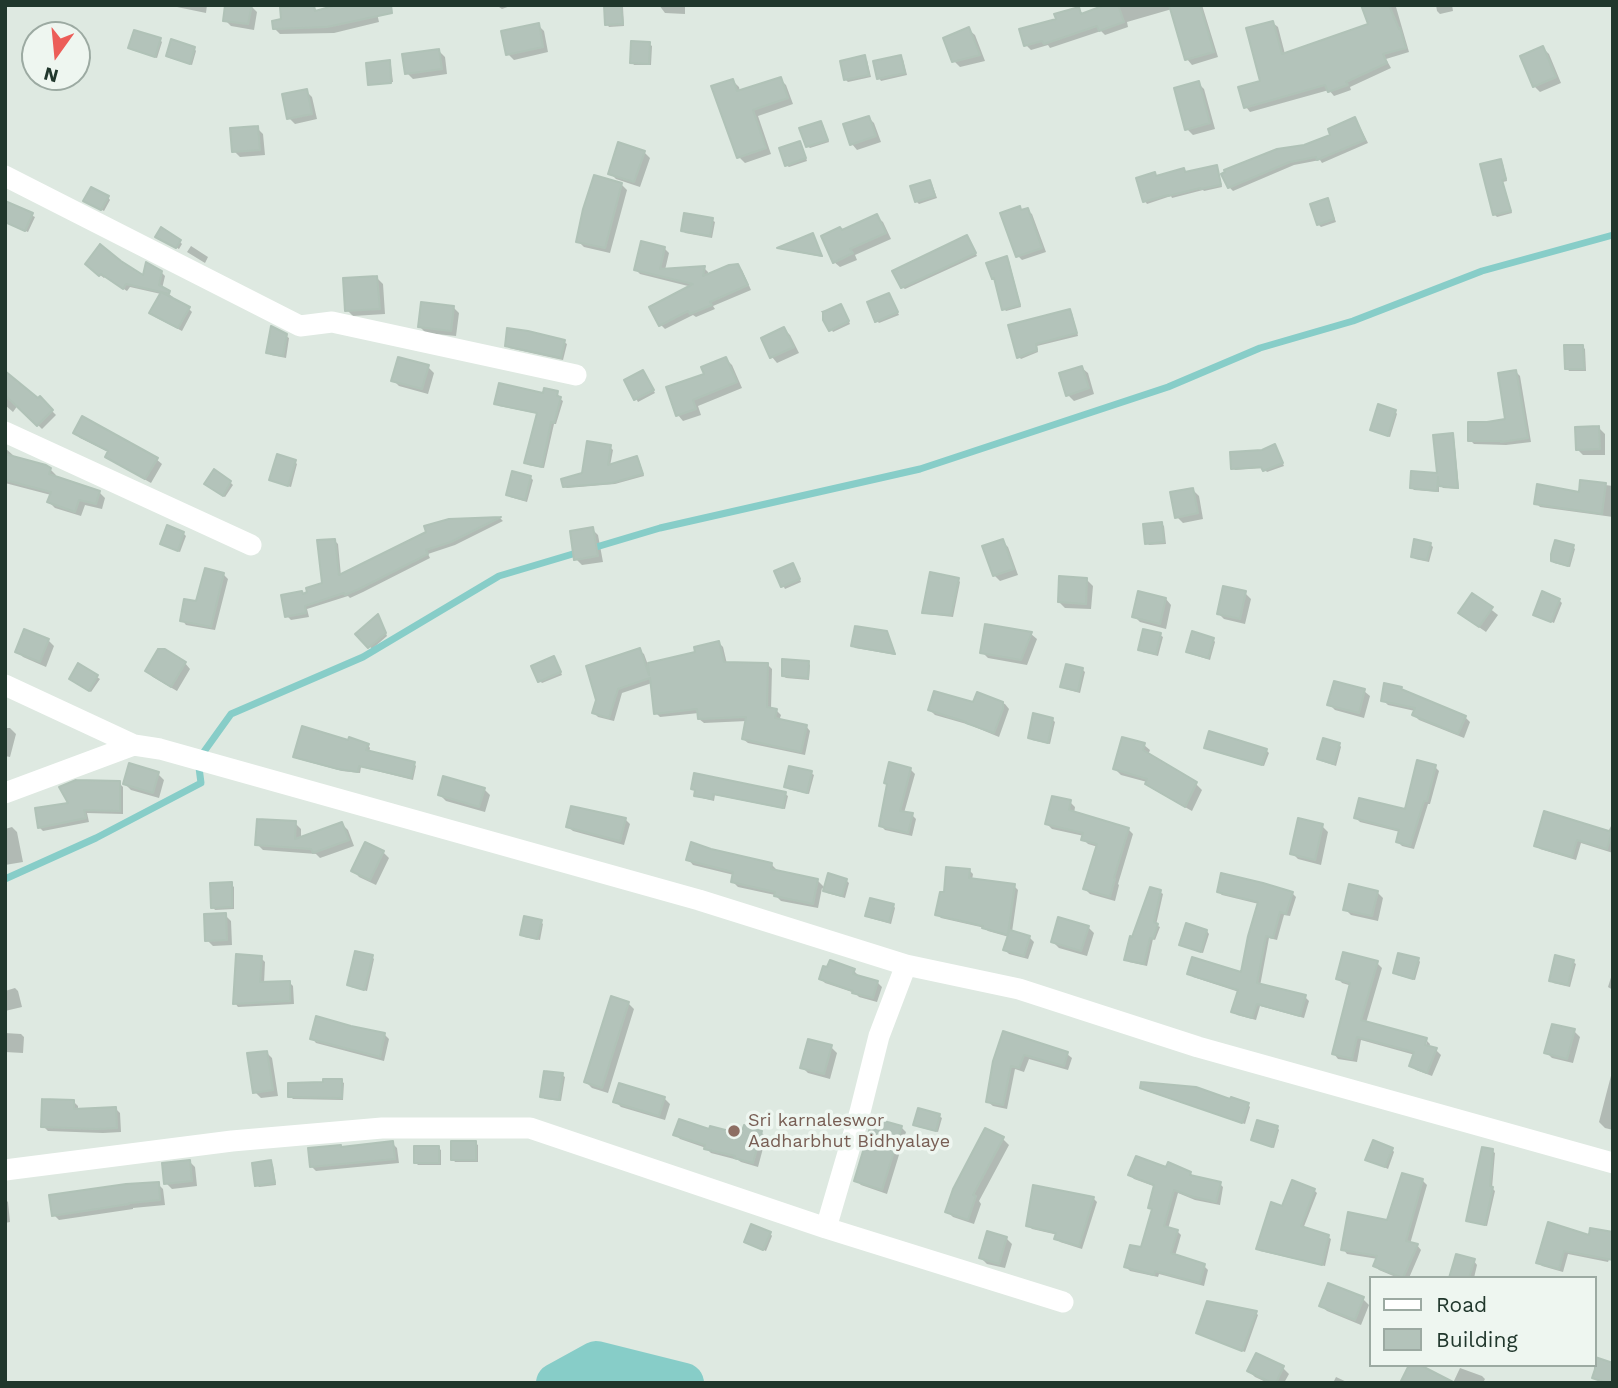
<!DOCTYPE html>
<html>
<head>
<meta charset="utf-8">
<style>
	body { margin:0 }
	#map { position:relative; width:1618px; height:1388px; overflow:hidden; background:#dee9e1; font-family:"Work Sans",sans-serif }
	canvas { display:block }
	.frame { position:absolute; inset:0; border:7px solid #20372c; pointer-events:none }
	.legend { position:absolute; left:1369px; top:1276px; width:228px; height:91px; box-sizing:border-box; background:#eef6f0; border:2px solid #9caaa2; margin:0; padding:9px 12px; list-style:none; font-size:21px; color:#20372c }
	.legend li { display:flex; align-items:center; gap:14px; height:35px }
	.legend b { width:35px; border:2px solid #9caaa2 }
	.north { position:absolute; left:21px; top:21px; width:70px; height:70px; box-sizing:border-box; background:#eef6f0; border:2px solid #9caaa2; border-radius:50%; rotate:195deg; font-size:19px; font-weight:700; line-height:28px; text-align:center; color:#20372c }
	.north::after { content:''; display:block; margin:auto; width:24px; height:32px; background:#ec5d58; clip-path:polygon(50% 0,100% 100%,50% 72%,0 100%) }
</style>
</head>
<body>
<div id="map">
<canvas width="1618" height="1388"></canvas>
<div class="frame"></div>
<ul class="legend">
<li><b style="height:9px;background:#fff"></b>Road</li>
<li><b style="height:19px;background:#b3c3ba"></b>Building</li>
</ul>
<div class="north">N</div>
</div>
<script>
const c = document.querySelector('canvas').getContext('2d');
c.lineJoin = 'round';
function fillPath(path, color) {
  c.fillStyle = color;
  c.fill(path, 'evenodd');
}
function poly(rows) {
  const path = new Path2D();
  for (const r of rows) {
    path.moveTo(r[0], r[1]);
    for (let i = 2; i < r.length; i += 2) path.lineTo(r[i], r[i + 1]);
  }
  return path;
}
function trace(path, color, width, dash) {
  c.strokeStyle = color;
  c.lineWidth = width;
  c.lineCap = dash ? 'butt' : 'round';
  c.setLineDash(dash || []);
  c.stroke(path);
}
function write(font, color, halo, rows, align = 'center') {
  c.font = font + ' "Work Sans",sans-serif';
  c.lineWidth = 7;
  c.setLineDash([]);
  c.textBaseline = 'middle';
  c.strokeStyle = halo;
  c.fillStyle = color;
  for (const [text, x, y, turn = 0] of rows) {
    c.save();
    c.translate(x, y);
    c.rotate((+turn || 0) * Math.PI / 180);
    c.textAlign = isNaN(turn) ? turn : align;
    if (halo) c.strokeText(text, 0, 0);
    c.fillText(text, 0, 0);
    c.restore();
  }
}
fillPath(poly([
	[175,5,207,5,206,13,177,7],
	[375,5,379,22,334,33,280,34,274,28,314,7,318,12],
	[496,5,513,5,502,9],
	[606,5,623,7,624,26,609,27,607,24],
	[659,5,685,5,685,14,665,13],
	[1110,5,1202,5,1218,57,1192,65,1187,59,1172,9,1127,22,1128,27,1105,35,1101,31,1050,48,1048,45,1031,50,1026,45,1058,20,1078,9,1084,15],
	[1363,5,1402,5,1396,7,1409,52,1386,59,1391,68,1350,87,1351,90,1334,96,1329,90,1250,112,1246,107,1262,82,1273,23,1278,27,1285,54,1371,25],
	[1436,5,1452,5,1453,11,1440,14,1437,11],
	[251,6,257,12,254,30,231,26,225,20],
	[538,25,544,31,548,52,514,60,508,54],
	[969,30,975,35,985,61,960,67,954,61],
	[160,40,162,42,157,58,132,50,130,48],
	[649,44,652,46,651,65,634,65,632,62],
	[194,48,196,51,192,65,170,58,168,56],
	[1543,48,1549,54,1561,83,1540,92,1534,86],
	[439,51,445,57,447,74,413,79,407,73],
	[864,57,867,60,871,77,848,82,845,79],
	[900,57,903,59,907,75,881,81,879,78],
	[389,62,391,65,393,82,369,84],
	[780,79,786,85,793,104,758,116,771,154,745,163,739,157,733,81,739,87,740,92],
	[1198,83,1204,89,1215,129,1193,135,1187,129],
	[306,91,312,97,317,119,295,124,289,118],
	[869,118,874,123,881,142,857,150,852,144],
	[1355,119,1358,123,1368,143,1322,163,1320,160,1294,165,1233,191,1229,187,1224,175,1333,136],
	[821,123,823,125,829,142,810,148,807,146],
	[257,128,263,134,265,155,240,157,234,151],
	[799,143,802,146,807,161,789,167,786,165],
	[644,152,650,158,640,187,616,179,610,173],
	[1500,161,1503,164,1507,181,1503,182,1512,213,1497,217,1495,215],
	[1216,167,1218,169,1222,187,1204,191,1203,190,1172,198,1171,196,1147,204,1145,201,1155,174,1158,177,1184,170,1187,173],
	[930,182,932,184,937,198,919,204,916,201],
	[621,184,627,190,610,253,584,247,578,241],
	[5,195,7,197,6,203,35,217,28,232,5,222],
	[108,197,110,200,104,211,88,203],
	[1327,200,1329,203,1336,222,1321,227,1318,224],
	[1019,208,1023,211,1027,210,1032,214,1046,252,1022,260,1018,256],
	[877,217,883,222,891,239,855,255,857,260,840,267,834,262,843,232],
	[712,220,715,222,712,238,685,233,683,230],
	[812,235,823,257,780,249],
	[157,237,180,242,182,244,179,249],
	[969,240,977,256,905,289,902,287],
	[191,246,208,257,205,263,187,252],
	[665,249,669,253,665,270,704,268,708,272,708,276,737,266,742,270,751,290,713,306,715,309,696,317,693,315,665,329,661,325,692,287,640,274,636,270],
	[1007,258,1009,261,1021,307,1006,311,1004,309,996,281,993,278],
	[91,268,144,277,161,272,165,276,162,289,173,297,171,299,188,308,192,312,182,331,155,317,152,313,161,294,130,287,127,291,105,277,104,278],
	[377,278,383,284,385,314,353,316,347,310],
	[889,295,899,315,879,323,877,321],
	[453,307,459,313,456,336,426,333,420,327],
	[843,309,850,324,833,332,821,311],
	[1070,311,1072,313,1078,336,1037,346,1038,352,1021,359,1019,357],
	[784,329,790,335,799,353,777,363,772,357],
	[286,336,289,338,286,358,271,355,268,353],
	[564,342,567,344,563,360,509,348,507,345],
	[1582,346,1585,349,1586,371,1569,371,1567,368],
	[726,359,732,365,742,388,698,406,701,415,683,421,678,415,707,375],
	[428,367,434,373,428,394,399,386,393,380],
	[1082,368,1088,373,1094,394,1074,401,1068,395],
	[1516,372,1520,376,1531,442,1506,445,1474,444,1470,440,1507,421],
	[645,375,655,393,638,402,626,381],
	[5,382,38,400,40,399,56,415,42,429,18,405,13,412,5,405],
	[557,393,559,396,559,398,563,401,556,424,554,424,544,468,528,465,526,463,539,414,499,406,496,403],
	[1395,411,1397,414,1390,437,1374,432,1371,430],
	[1599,428,1605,434,1605,455,1583,455,1577,449],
	[75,433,156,459,162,464,151,483,112,461,107,456,109,452,80,438],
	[1452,435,1454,437,1459,489,1443,488,1439,484,1439,492,1414,490,1412,488,1439,475],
	[1275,446,1284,466,1267,472,1263,468,1235,470,1233,468],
	[610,447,613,450,610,466,637,458,639,460,644,476,615,484,567,488,564,486,583,474],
	[5,448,14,456,13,458,50,469,56,475,55,478,99,492,105,498,102,509,85,505,81,516,55,508,49,502,51,495,5,483],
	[295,462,297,464,291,487,274,482,271,480],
	[514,473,531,478,533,480,527,502,510,497,508,495],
	[230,482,233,485,225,497,208,486],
	[1582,482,1613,486,1613,517,1540,507,1536,503,1580,494],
	[1193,490,1199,496,1203,519,1183,523,1177,517],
	[500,518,503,521,455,545,428,554,430,558,363,592,350,598,348,596,307,609,309,617,291,620,287,616,304,596,324,584,334,540,338,544,341,576,449,520],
	[1161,523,1164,526,1166,544,1149,545,1147,543],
	[592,529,598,535,603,562,582,565,576,559],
	[183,533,186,536,180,552,164,546,162,544],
	[1002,541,1008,547,1018,575,1000,581,994,575],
	[1430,544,1433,547,1429,562,1415,559,1413,556],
	[1573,547,1575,549,1570,567,1554,563,1551,560],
	[795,567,801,582,785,589,776,572],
	[223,574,228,579,215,630,186,625,182,620],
	[958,580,960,582,953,617,926,614,924,612],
	[1087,580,1093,586,1091,609,1065,608,1059,602],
	[1245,593,1251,599,1245,624,1224,619,1218,613],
	[1473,595,1498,615,1486,632,1466,618],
	[1166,599,1171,605,1166,629,1140,622,1134,616],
	[1559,600,1562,603,1554,623,1535,614],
	[380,619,387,636,372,649,358,634],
	[25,631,48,640,54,646,46,667,23,657,17,651],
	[1031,634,1037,639,1027,665,988,658,982,652],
	[1160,635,1163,637,1158,656,1142,652,1140,649],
	[889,636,896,655,855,648,853,645],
	[1213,639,1215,642,1210,660,1191,654,1188,652],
	[719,643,723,647,727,664,767,664,772,669,771,709,776,710,781,715,779,721,806,726,810,731,805,755,748,743,743,739,747,721,704,723,699,719,699,713,660,717,656,713,652,683,622,693,614,721,598,717,594,713,639,650,644,654,648,665,697,653],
	[160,649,185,663,190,669,177,691,153,677,147,671],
	[556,661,562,675,542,683,540,681],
	[808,663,810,665,809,680,786,678,783,676],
	[1082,669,1085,672,1080,693,1065,689,1062,687],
	[97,677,100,679,91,692,73,681],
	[1401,689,1405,693,1465,717,1470,722,1464,738,1419,720,1414,715,1415,711,1388,705,1383,700],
	[1364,691,1370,696,1364,718,1335,710,1329,704],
	[978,694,1005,704,1009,709,999,737,970,725,935,715,930,710,974,704],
	[1052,719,1055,722,1050,744,1032,740,1030,738],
	[5,728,10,728,16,734,10,757,5,756],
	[1339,744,1341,747,1336,766,1321,761,1319,759],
	[368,745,370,748,369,752,414,764,416,766,413,780,361,767,360,773,342,771,298,759,295,757],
	[1144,745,1150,750,1148,755,1196,784,1202,790,1192,811,1153,789,1147,782,1121,775,1115,769],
	[1206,747,1266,750,1269,753,1264,766,1209,750],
	[891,765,911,770,915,774,904,813,912,815,916,819,912,836,885,830,881,826,889,786,886,783],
	[1435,767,1439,771,1430,804,1428,804,1414,849,1402,846,1398,842,1400,832,1360,822,1356,818,1406,811],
	[811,773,814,775,809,794,788,789,786,787],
	[158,774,164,780,159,798,131,790,125,784],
	[119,783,123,787,123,814,87,813,89,822,43,831,39,827,70,805],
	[693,788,785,794,788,796,785,809,715,795,714,801,698,797],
	[484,789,490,795,485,812,446,801,440,795],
	[1070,802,1075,807,1074,814,1128,829,1133,834,1118,884,1119,885,1115,901,1090,894,1085,889,1098,847,1088,844,1083,839,1084,836,1052,829,1047,824],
	[625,819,630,824,624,845,573,831,568,827],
	[1613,822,1613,853,1581,843,1576,860,1540,849,1536,845,1608,832],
	[295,823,301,829,301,838,342,824,348,830,354,846,320,858,316,854,263,850,257,844],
	[1322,826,1328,832,1321,865,1298,859,1292,853],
	[12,827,17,832,23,862,5,865,5,829],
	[383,852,389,858,376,885,359,877,354,871],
	[688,859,772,865,777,870,817,880,825,888,846,880,849,883,845,898,827,893,822,888,818,908,781,901,775,895,738,887,732,881,734,875,693,865],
	[969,870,973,874,972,880,1014,886,1018,890,1012,932,1030,938,1034,942,1028,959,1009,954,1005,950,1009,937,988,931,985,928,941,918,937,914,946,895],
	[231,884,234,887,234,909,215,910,213,907],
	[1160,892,1163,894,1156,925,1160,927,1155,940,1153,939,1147,966,1129,962,1126,959,1134,939],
	[1218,892,1292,893,1296,897,1290,916,1284,915,1277,940,1269,938,1260,986,1305,997,1309,1001,1304,1018,1260,1006,1256,1020,1237,1015,1233,1011,1239,992,1193,977,1189,973,1243,974,1259,904,1222,895],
	[1377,892,1383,898,1378,921,1351,915,1345,909],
	[893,905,895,908,891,924,870,918,867,916],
	[225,915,231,921,232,945,213,946,207,940],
	[541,922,543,924,540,940,524,937,522,935],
	[1088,927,1094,933,1087,956,1059,948,1053,942],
	[1207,931,1209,934,1203,953,1184,947,1181,945],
	[372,957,374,959,367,991,351,987,349,984],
	[261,958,265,962,264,984,289,982,293,986,294,1004,238,1007,235,1003],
	[1418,959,1420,962,1415,980,1397,975,1395,973],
	[1573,962,1576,964,1570,987,1553,983,1551,980],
	[1377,963,1382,968,1366,1023,1424,1040,1424,1054,1427,1041,1430,1044,1429,1048,1436,1050,1441,1055,1432,1076,1416,1070,1411,1066,1415,1055,1361,1040,1357,1062,1338,1059,1334,1054,1352,986,1342,983,1338,978],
	[854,971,858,975,857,977,877,982,882,987,877,1002,859,997,855,993,825,983,821,979],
	[1613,971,1613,990,1608,987],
	[15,988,18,991,22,1007,5,1011,5,991],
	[628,1003,634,1009,608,1093,592,1088,586,1082],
	[1574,1031,1580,1037,1573,1063,1552,1058,1546,1052],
	[5,1033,21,1034,24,1037,23,1053,5,1052],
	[1004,1033,1067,1054,1072,1058,1068,1070,1029,1059,1024,1072,1015,1069,1007,1109,993,1106,988,1102],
	[384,1034,389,1039,384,1061,316,1043,312,1038],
	[831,1047,837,1053,830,1079,808,1073,802,1067],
	[266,1052,272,1058,278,1096,261,1098,255,1092],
	[1613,1068,1613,1130,1605,1128,1599,1122],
	[562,1075,565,1077,561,1101,545,1099,542,1096],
	[341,1081,344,1083,343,1100,293,1099,290,1096],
	[1141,1088,1248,1105,1250,1107,1245,1124,1144,1090],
	[664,1098,670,1104,665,1120,621,1107,615,1101],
	[73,1101,78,1106,78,1111,115,1108,120,1113,121,1132,103,1133,48,1131,43,1126],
	[939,1116,942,1118,938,1132,918,1127,915,1124],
	[901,1127,906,1132,887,1194,861,1185,856,1180],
	[1277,1127,1279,1130,1274,1148,1256,1142,1253,1140],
	[710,1131,742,1136,761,1132,766,1137,758,1167,741,1162,738,1160,711,1153,706,1148,680,1139,675,1134],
	[1003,1139,1009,1145,979,1201,981,1204,974,1224,953,1217,947,1211],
	[392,1143,397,1148,399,1163,316,1171,311,1166,342,1149],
	[475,1143,478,1145,478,1162,455,1162,453,1159],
	[438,1148,441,1150,441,1165,418,1165,416,1163],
	[1392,1149,1394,1152,1388,1169,1367,1159],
	[1492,1151,1495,1153,1492,1188,1495,1191,1487,1226,1471,1222,1468,1220],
	[189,1161,195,1167,197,1186,172,1189,166,1183],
	[271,1162,273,1165,276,1185,259,1187,257,1185],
	[1167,1169,1190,1173,1194,1177,1220,1184,1223,1187,1220,1205,1195,1200,1178,1193,1168,1229,1177,1231,1181,1235,1175,1256,1204,1266,1208,1270,1204,1286,1159,1274,1158,1277,1130,1271,1126,1267,1142,1250,1153,1211,1150,1207,1156,1187,1134,1179,1130,1175],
	[1403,1175,1423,1181,1427,1185,1410,1244,1417,1245,1421,1250,1409,1278,1398,1278,1379,1270,1375,1266,1378,1259,1347,1254,1343,1249,1388,1222],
	[158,1184,163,1189,165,1205,133,1208,133,1209,59,1220,54,1215],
	[1314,1190,1317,1193,1303,1229,1328,1237,1331,1239,1325,1266,1260,1251,1258,1249,1283,1208],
	[1093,1198,1097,1202,1082,1249,1060,1242,1056,1238,1058,1235,1032,1229,1028,1225],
	[5,1199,8,1202,10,1222,5,1223],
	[1549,1224,1613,1250,1608,1262,1568,1254,1563,1272,1542,1266,1538,1262],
	[770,1233,772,1236,766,1251,746,1242],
	[1006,1238,1012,1244,1005,1268,987,1264,981,1258],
	[1474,1261,1477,1265,1474,1278,1451,1278],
	[1363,1299,1369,1305,1361,1325,1327,1311,1321,1306],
	[1256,1313,1258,1315,1245,1352,1200,1335,1198,1333],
	[1283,1368,1289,1374,1284,1383,1268,1383,1255,1377,1249,1371],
	[1460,1368,1482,1376,1485,1379,1483,1383,1453,1383],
	[1336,1377,1349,1383,1333,1383]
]), '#0003');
trace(poly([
	[5,879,96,838,201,783,198,760,231,714,363,657,499,576,660,528,920,469,1168,387,1260,348,1353,321,1482,271,1613,235]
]), '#87cdc8', 7);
trace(poly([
	[556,1383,596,1361,684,1383]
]), '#87cdc8', 40);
const building = poly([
	[225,5,252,5,248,24,223,21,225,5],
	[314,5,315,11,337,5,391,5,392,13,327,27,273,29,272,21,281,19,280,7,314,5],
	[604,5,621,5,623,24,605,25,604,5],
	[1105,5,1118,5,1124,22,1099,31,1097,26,1044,44,1042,41,1024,46,1019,29,1056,19,1054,14,1079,7,1081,14,1105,5],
	[1169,5,1200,5,1214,52,1185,60,1169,5],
	[1361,5,1389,5,1399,29,1400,28,1406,48,1383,54,1387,63,1346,82,1348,85,1328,92,1325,85,1244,108,1238,87,1260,81,1246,28,1273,21,1282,54,1368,24,1361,5],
	[539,23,543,47,506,55,501,31,539,23],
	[969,27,980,55,952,62,943,38,969,27],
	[134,30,161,38,155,57,128,48,134,30],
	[171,39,195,47,190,64,166,56,171,39],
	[631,41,650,42,649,64,630,63,631,41],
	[1543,46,1556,77,1533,87,1520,56,1543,46],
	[439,49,442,69,405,74,402,54,439,49],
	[865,55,869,75,844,80,840,61,865,55],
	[901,55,905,73,877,79,873,61,901,55],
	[390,60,391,83,368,85,366,63,390,60],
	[781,77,788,98,753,110,766,148,737,158,711,86,733,79,737,91,781,77],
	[1199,81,1210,123,1185,130,1174,88,1199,81],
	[307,89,312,114,287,119,282,94,307,89],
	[869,116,876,136,850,145,843,124,869,116],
	[1355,117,1365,140,1317,160,1316,157,1290,162,1228,188,1221,174,1225,172,1224,170,1277,149,1304,145,1330,135,1328,129,1355,117],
	[821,121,828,140,806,147,799,128,821,121],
	[258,126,260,150,232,152,230,128,258,126],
	[800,141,806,158,785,166,779,148,800,141],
	[618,142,645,151,634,182,608,174,618,142],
	[1501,159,1506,179,1502,180,1511,211,1493,215,1480,164,1501,159],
	[1217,165,1221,185,1200,189,1200,188,1168,196,1168,195,1143,202,1136,178,1155,172,1156,176,1184,168,1185,172,1217,165],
	[594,175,622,183,605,248,576,242,583,209,594,175],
	[930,180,935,196,915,202,910,186,930,180],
	[91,187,109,196,101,210,83,201,91,187],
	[1328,198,1334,219,1317,225,1310,204,1328,198],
	[5,201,33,213,25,231,5,222,5,201],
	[1020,206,1021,210,1028,208,1042,248,1016,257,1000,213,1020,206],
	[684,213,713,218,710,236,681,231,684,213],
	[877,214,886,233,850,249,853,253,833,263,821,236,840,227,842,230,877,214],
	[161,227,181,240,176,248,155,237,161,227],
	[813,233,822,256,777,248,813,233],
	[967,235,976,253,901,288,892,271,967,235],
	[641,241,665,247,660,269,705,266,703,276,729,265,738,264,748,285,710,302,712,305,690,314,688,311,659,326,649,307,693,284,634,270,641,241],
	[100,244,121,261,143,275,146,262,162,271,159,285,170,291,169,294,161,292,190,307,178,328,149,313,161,292,126,284,123,289,101,274,99,276,85,264,100,244],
	[1007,256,1020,305,1002,310,994,278,992,279,986,263,1007,256],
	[377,276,380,309,345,311,343,278,377,276],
	[889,293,898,312,875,322,867,302,889,293],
	[421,302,454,306,451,331,418,327,421,302],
	[841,304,849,321,829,331,823,320,823,312,841,304],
	[1070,309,1077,333,1036,344,1037,350,1017,358,1008,325,1070,309],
	[271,326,287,334,283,356,266,353,271,326],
	[784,327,794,347,770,358,761,338,784,327],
	[507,328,528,331,565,340,561,358,505,346,507,328],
	[1564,345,1583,345,1584,369,1565,369,1564,345],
	[398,357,429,365,422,389,391,381,398,357],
	[726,357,737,382,693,400,696,409,676,416,666,387,704,374,701,367,726,357],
	[1082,366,1089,388,1066,396,1059,373,1082,366],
	[643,370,654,390,634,400,624,380,643,370],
	[1516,370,1528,438,1501,442,1501,441,1468,441,1468,422,1487,422,1505,419,1498,373,1516,370],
	[5,371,38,398,40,396,53,410,37,426,5,395,5,371],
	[499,383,543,393,544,388,558,391,557,396,561,397,554,423,551,422,542,467,524,463,537,413,494,404,499,383],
	[1378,404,1396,410,1388,436,1370,430,1378,404],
	[82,416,158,458,145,479,105,457,108,451,73,433,82,416],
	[1599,426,1600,449,1576,450,1575,427,1599,426],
	[1453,433,1458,488,1439,486,1438,477,1437,491,1410,488,1411,471,1437,473,1433,435,1453,433],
	[587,441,611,445,608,465,637,456,643,474,612,483,563,487,561,479,582,473,587,441],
	[1275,444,1283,463,1263,471,1261,467,1231,469,1230,452,1262,450,1275,444],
	[5,454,46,465,51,468,49,474,100,491,96,504,79,500,75,512,47,502,51,492,5,480,5,454],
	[277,454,296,460,288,486,269,480,277,454],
	[214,469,231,481,223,496,204,484,214,469],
	[512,471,531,476,525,500,506,495,512,471],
	[1580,480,1606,483,1602,514,1534,504,1537,484,1579,492,1580,480],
	[1193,488,1198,513,1175,518,1170,492,1193,488],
	[501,517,451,542,426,550,428,554,359,589,345,595,344,593,305,606,306,613,285,617,281,595,302,591,303,594,307,592,306,588,322,583,317,540,335,539,339,575,426,532,424,526,449,519,501,517],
	[1162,522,1164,542,1145,544,1143,524,1162,522],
	[167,525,184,532,178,551,160,544,167,525],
	[593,527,598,556,574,560,570,531,593,527],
	[1003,539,1014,569,993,576,982,546,1003,539],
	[1414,539,1431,543,1427,560,1411,557,1414,539],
	[1555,540,1574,545,1568,566,1551,561,1551,554,1555,540],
	[793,563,800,579,781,587,774,571,793,563],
	[205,568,224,573,211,627,180,621,184,599,196,601,205,568],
	[930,572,959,578,951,615,922,613,930,572],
	[1059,576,1087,578,1086,604,1058,602,1059,576],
	[1223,586,1246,591,1240,619,1217,614,1223,586],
	[1138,591,1166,598,1160,624,1132,617,1138,591],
	[1542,591,1560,599,1551,622,1533,615,1542,591],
	[1472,593,1493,607,1479,627,1458,613,1472,593],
	[378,614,386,633,368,648,355,634,378,614],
	[985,624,1032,632,1021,660,980,653,985,624],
	[855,626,887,631,895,654,851,646,855,626],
	[24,629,49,639,40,662,15,652,24,629],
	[1143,629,1161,633,1156,654,1138,650,1143,629],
	[1192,631,1214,638,1208,658,1186,652,1192,631],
	[719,641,724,662,768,663,767,707,777,709,775,718,807,725,801,752,742,739,746,717,698,719,697,709,654,714,650,678,618,689,609,718,592,713,596,700,586,666,640,648,649,675,648,663,695,652,694,647,719,641],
	[158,649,165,649,186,662,171,687,145,671,158,649],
	[554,656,561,672,538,682,531,666,554,656],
	[782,659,809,661,808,678,782,676,782,659],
	[78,663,98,675,89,691,69,679,78,663],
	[1066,664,1083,668,1078,691,1060,687,1066,664],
	[1334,681,1365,689,1359,713,1327,705,1334,681],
	[1384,683,1402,687,1401,689,1466,716,1458,734,1412,715,1415,708,1381,701,1384,683],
	[934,691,973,702,977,692,1003,702,1003,709,994,733,966,723,966,722,928,710,934,691],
	[1033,713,1053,718,1048,743,1028,738,1033,713],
	[302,726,348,740,349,737,369,744,366,750,415,762,411,778,359,766,358,772,338,769,293,757,302,726],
	[1209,731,1267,749,1262,765,1204,748,1209,731],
	[1122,737,1145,743,1143,750,1197,782,1185,807,1145,784,1147,779,1113,769,1122,737],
	[1323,738,1340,743,1334,764,1317,759,1323,738],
	[1417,760,1436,765,1427,801,1424,801,1410,846,1396,842,1399,830,1354,818,1359,798,1405,809,1417,760],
	[889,762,911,768,900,811,913,813,908,833,879,826,887,784,884,783,889,762],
	[129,763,159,772,153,793,123,784,129,763],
	[789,766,812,771,807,793,784,787,789,766],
	[694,773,786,792,783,808,713,794,712,799,694,796,695,790,691,789,694,773],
	[443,776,485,788,479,807,438,795,443,776],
	[76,780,120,781,120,811,84,810,86,818,38,828,35,808,68,803,59,787,76,780],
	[1052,796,1071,800,1069,810,1129,828,1114,878,1115,879,1110,897,1083,889,1097,844,1081,840,1083,833,1045,824,1052,796],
	[571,806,626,818,620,841,566,827,571,806],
	[1544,811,1612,832,1607,849,1577,840,1572,857,1534,846,1544,811],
	[1298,818,1323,824,1315,860,1290,854,1298,818],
	[257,819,296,821,295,839,342,822,349,840,313,853,311,849,255,845,257,819],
	[365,842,384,851,370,880,351,871,365,842],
	[691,842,711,849,772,863,771,869,818,879,813,904,774,896,775,892,731,882,733,872,686,860,691,842],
	[946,867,970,869,969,878,1015,884,1008,934,1010,930,1030,936,1024,956,1003,950,1008,935,982,928,983,926,935,915,940,892,944,892,946,867],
	[828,873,847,879,842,896,823,891,828,873],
	[1221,873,1263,883,1293,892,1286,914,1280,912,1273,938,1266,936,1257,983,1306,995,1300,1016,1257,1004,1252,1018,1231,1012,1238,990,1187,974,1192,957,1241,972,1248,936,1258,902,1217,892,1221,873],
	[232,882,232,907,211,908,210,883,232,882],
	[1349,884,1378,891,1372,916,1343,910,1349,884],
	[1150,887,1161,890,1154,922,1158,924,1153,939,1150,938,1144,964,1124,960,1130,936,1132,937,1150,887],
	[870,898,894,904,889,922,865,916,870,898],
	[226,913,227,940,205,941,204,914,226,913],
	[524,916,542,920,537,939,520,935,524,916],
	[1058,917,1089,926,1081,951,1051,942,1058,917],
	[1186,923,1207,930,1201,952,1179,945,1186,923],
	[355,951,373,955,364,990,347,985,355,951],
	[1343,952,1378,961,1361,1020,1427,1038,1425,1045,1437,1048,1427,1073,1409,1066,1414,1052,1357,1037,1352,1059,1332,1054,1350,983,1336,979,1343,952],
	[1398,953,1419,958,1413,979,1393,973,1398,953],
	[236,954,262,956,260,982,290,981,290,1001,233,1004,236,954],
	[1555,955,1574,960,1568,985,1549,981,1555,955],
	[830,960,855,969,853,974,878,981,873,998,852,993,853,991,819,979,823,966,827,967,830,960],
	[611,996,629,1002,602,1088,584,1082,611,996],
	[316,1016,351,1026,385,1033,380,1057,310,1039,316,1016],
	[1552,1024,1575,1029,1567,1059,1544,1053,1552,1024],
	[1003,1031,1068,1052,1064,1066,1024,1055,1019,1068,1011,1066,1003,1105,986,1102,993,1061,1003,1031],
	[808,1039,832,1045,824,1074,800,1068,808,1039],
	[267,1051,273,1090,253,1093,247,1053,267,1051],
	[544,1071,563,1073,559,1100,540,1097,544,1071],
	[323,1079,342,1079,342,1098,288,1097,288,1083,323,1082,323,1079],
	[1141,1082,1196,1087,1230,1099,1231,1097,1249,1103,1242,1123,1140,1088,1141,1082],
	[619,1083,665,1097,659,1116,613,1102,619,1083],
	[42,1099,74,1100,74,1109,116,1107,117,1128,97,1129,41,1127,42,1099],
	[918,1108,940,1114,936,1131,913,1125,918,1108],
	[873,1118,902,1126,882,1190,854,1181,873,1118],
	[679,1119,709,1129,710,1126,741,1134,744,1125,762,1131,753,1163,734,1158,735,1156,704,1149,705,1145,673,1135,679,1119],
	[1257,1120,1278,1126,1272,1147,1251,1140,1257,1120],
	[985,1128,1004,1137,973,1195,976,1196,968,1220,945,1212,953,1189,985,1128],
	[1373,1140,1393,1148,1385,1167,1365,1160,1373,1140],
	[393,1141,395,1159,310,1167,308,1148,341,1145,341,1147,393,1141],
	[451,1141,476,1141,476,1160,451,1160,451,1141],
	[414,1146,439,1146,439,1163,414,1163,414,1146],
	[1482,1147,1493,1149,1490,1186,1493,1187,1485,1225,1466,1221,1482,1147],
	[1136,1156,1166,1167,1168,1162,1191,1172,1190,1175,1221,1182,1216,1202,1190,1196,1174,1190,1164,1226,1178,1230,1171,1253,1205,1264,1200,1283,1155,1271,1154,1275,1124,1267,1130,1245,1141,1247,1152,1209,1148,1208,1154,1185,1128,1175,1136,1156],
	[190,1160,192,1181,164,1184,162,1163,190,1160],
	[271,1160,275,1183,255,1186,252,1163,271,1160],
	[1402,1173,1423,1179,1406,1241,1418,1244,1403,1278,1373,1266,1377,1256,1341,1250,1348,1212,1387,1220,1402,1173],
	[1292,1180,1315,1189,1301,1226,1329,1235,1322,1265,1256,1249,1271,1202,1282,1206,1292,1180],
	[159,1182,160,1200,129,1203,129,1204,52,1216,49,1195,126,1184,159,1182],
	[1033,1185,1094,1197,1079,1246,1054,1239,1056,1233,1026,1226,1033,1185],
	[1548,1222,1589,1235,1590,1228,1613,1232,1613,1260,1564,1251,1559,1269,1536,1263,1548,1222],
	[751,1224,771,1232,763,1250,744,1242,751,1224],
	[987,1231,1007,1237,999,1264,979,1258,987,1231],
	[1456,1254,1475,1259,1469,1278,1449,1278,1456,1254],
	[1328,1283,1364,1297,1355,1320,1319,1306,1328,1283],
	[1207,1301,1257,1311,1242,1351,1196,1333,1207,1301],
	[1256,1353,1284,1366,1276,1383,1272,1383,1247,1371,1256,1353],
	[1595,1357,1613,1363,1613,1383,1607,1383,1592,1378,1595,1369,1595,1357],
	[1409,1365,1420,1365,1455,1383,1400,1383,1409,1365]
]);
fillPath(building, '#b3c3ba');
trace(building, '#b0c2b7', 2);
trace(poly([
	[5,176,300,326,332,322,576,375],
	[5,432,251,545],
	[5,685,134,745,160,749,699,900,906,965,1019,989,1198,1047,1613,1163],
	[5,793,134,745],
	[5,1170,232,1141,382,1128,530,1128,826,1228,1063,1302],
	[826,1228,860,1112,879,1036,906,965]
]), '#fff', 21);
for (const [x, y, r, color] of [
	[734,1131,7,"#8d6e63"]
]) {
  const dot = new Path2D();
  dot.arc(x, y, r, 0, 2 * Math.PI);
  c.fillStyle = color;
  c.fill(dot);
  trace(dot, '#eef6f0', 2.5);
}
write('18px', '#785e54', '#eef6f0', [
	["Sri karnaleswor",748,1121],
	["Aadharbhut Bidhyalaye",748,1142]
], 'left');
</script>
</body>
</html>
